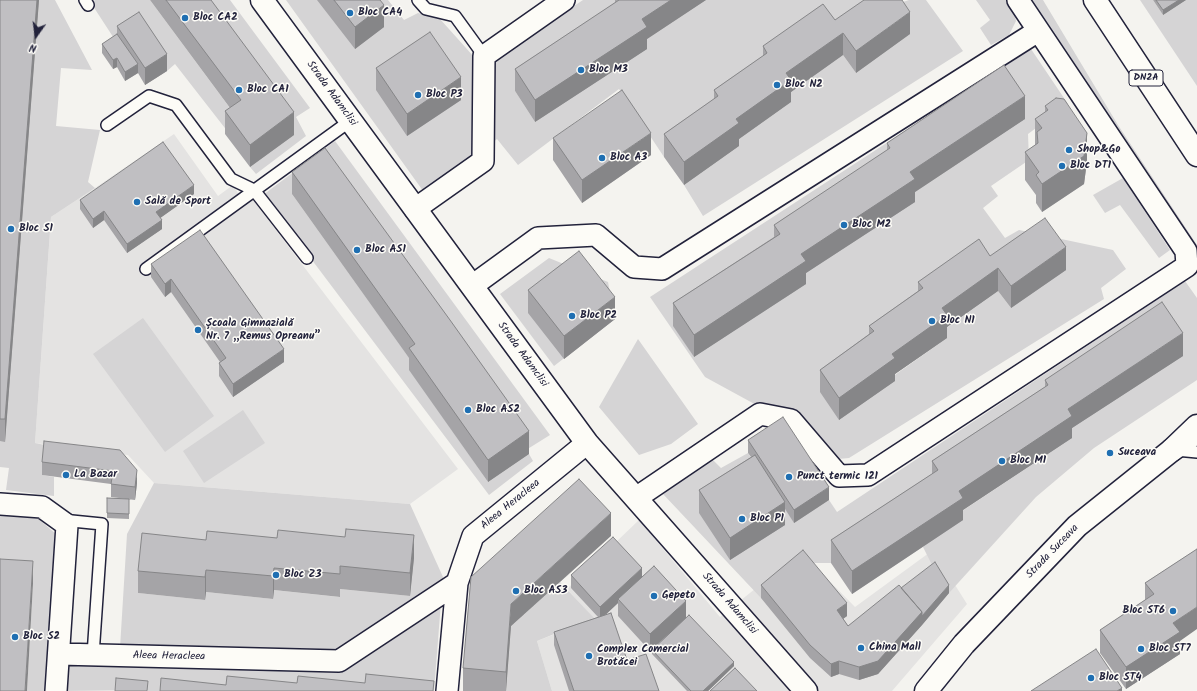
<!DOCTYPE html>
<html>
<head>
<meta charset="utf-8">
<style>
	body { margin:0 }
	#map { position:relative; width:1197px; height:691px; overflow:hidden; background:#f4f3ef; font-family:Kalam,sans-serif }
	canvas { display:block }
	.north { position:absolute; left:16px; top:16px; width:40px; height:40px; -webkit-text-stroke:3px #fdfcf7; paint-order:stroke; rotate:194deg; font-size:11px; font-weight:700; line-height:16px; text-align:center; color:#22223b }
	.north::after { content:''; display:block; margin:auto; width:14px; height:18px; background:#22223b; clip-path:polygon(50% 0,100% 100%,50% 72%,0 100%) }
</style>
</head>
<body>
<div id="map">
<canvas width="1197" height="691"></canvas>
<div class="north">N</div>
</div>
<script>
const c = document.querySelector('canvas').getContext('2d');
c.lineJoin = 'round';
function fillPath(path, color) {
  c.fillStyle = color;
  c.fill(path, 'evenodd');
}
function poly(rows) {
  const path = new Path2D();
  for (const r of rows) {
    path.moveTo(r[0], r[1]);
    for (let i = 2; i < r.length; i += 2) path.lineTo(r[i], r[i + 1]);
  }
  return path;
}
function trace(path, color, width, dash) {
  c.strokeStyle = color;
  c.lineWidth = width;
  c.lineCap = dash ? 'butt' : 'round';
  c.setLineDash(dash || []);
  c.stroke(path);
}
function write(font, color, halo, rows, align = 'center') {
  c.font = font + ' Kalam,sans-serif';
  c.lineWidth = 3;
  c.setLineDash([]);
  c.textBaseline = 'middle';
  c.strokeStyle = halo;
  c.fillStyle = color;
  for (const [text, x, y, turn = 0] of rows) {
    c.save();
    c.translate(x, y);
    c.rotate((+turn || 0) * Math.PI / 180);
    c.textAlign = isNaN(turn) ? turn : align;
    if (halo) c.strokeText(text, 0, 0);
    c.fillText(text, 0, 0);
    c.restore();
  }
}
fillPath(poly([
	[174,134,218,196,233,185,245,205,253,200,458,469,410,504,154,483,128,455,35,443,51,217,95,188],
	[639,520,720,617,801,552,855,607,933,550,967,604,892,691,552,691,537,641,594,619,567,589]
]), '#e4e3e2');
fillPath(poly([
	[39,0,55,0,92,70,61,68,56,126,100,130,88,182,95,188,51,217,35,443,45,445,42,475,54,477,54,496,6,490,9,468,0,467,0,441,5,441],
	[95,0,150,0,241,123,228,132,175,64,167,71,139,29,117,43,91,3],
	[194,0,230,0,310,108,296,117,306,136,256,174,250,167,294,135],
	[286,0,388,0,404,20,418,13,440,19,483,67,583,0,634,0,515,91,535,122,642,42,706,0,896,0,903,2,909,0,926,0,963,51,703,216,684,185,739,146,736,141,791,102,786,95,843,55,856,73,910,34,889,5,718,119,664,157,619,89,518,165,497,139,426,195],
	[976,0,1007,0,1013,8,1016,21,1009,35,991,45,980,28,990,20],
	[1028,0,1043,0,1118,125,1197,245,1197,253],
	[1140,0,1153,0,1163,15,1186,0,1197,0,1197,86],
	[1031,49,1068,104,1028,134,1029,160,991,186,998,196,983,208,1005,238,1019,230,1113,250,1126,269,1101,288,1104,299,849,458,838,459,796,410,760,407,705,377,650,297],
	[1025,119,910,195,914,202,801,276,805,284,694,357,674,326],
	[1045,240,1011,308,998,291,942,331,947,338,892,377,895,381,839,420],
	[335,141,550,435,526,450,292,194,415,366,410,370,488,482,529,454,533,461,489,495,263,195],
	[1123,178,1170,250,1159,258,1120,205,1105,213,1093,195],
	[549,258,608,282,615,319,554,366,500,294],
	[1185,281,1197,298,1197,380,1094,448,1036,497,949,593,935,571,923,547,959,513,1072,438,938,493,831,563,803,563,761,598,663,494,709,456,721,468,748,453,794,522,829,500,837,512],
	[143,318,214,416,165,452,93,354],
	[638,339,698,424,671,444,639,455,599,407],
	[243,410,265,443,204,483,183,451],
	[154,483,410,504,443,577,434,691,148,691,148,690,62,691,64,663,119,664,127,534],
	[414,558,410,596,340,589,339,597,274,590,273,599,206,592,205,600,138,593],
	[0,513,34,515,57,535,47,691,27,691,33,584,0,582],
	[560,582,594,618,537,641,552,691,506,691,511,626]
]), '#d5d4d5');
const lane = poly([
	[85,0,88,5],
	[418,0,426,9,455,16,484,56],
	[107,125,149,96,176,105,231,179,254,190,307,258],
	[146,269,350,121],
	[1176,450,1197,452],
	[62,520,102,524,93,655]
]);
const street = poly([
	[415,209,483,161,484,56,564,0],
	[472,286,538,238,596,235,634,267,662,269,1038,31],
	[636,498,760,414,791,420,839,476,868,475,1187,266,1186,251,1018,0],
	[0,504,42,507,67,525,56,691],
	[59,654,339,661,457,583],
	[447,691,457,583,473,536,587,443]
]);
const secondary = poly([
	[262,0,587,443,806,691],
	[926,691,964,644,1077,526,1172,450,1188,439]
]);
const primary = poly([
	[1095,0,1197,155],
	[1172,450,1197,426]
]);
trace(lane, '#22223b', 14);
trace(street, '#22223b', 24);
trace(secondary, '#22223b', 25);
trace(primary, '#22223b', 25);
trace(lane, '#fdfcf7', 11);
trace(street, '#fdfcf7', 21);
trace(secondary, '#fdfcf7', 22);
trace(primary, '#fdfcf7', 22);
fillPath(poly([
	[0,0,39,0,5,442,0,441],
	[150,0,211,0,294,135,250,167,225,134,225,111,230,108],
	[317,0,380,0,384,27,355,49],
	[615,0,706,0,647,39,647,49,535,122,515,91,515,69,615,3],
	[1153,0,1186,0,1163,15],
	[835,20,910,34,856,73,843,55,791,92,791,102,739,139,739,146,684,185,664,157,664,134,714,99,714,90,763,56,763,46],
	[117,26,167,71,145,85,138,73,125,81,117,67,113,69,102,53,102,44,117,34],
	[376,68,461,100,407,136,376,90],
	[1045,106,1087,161,1084,184,1042,212,1036,203,1036,195,1025,180,1025,152,1035,145,1035,119,1045,113],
	[1025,119,915,192,915,202,806,273,806,284,694,357,673,326,673,303,774,237,774,225,887,151,887,143],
	[553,138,651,155,582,203,553,160],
	[292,172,529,454,488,482,409,370,409,358,292,194],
	[194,194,160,218,162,229,127,253,104,220,93,228,80,209,80,200],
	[990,256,1066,270,1011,308,998,291,947,327,947,338,895,374,895,381,839,420,820,392,820,370,869,334,869,326,918,291,918,282],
	[151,264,284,362,233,397,219,376,219,363,220,362,171,292,165,297,151,277],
	[528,290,615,319,564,359,528,313],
	[1183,356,1072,428,1072,438,963,510,963,520,852,594,831,563,831,540,932,474,932,461,1045,387,1045,380],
	[748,440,829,500,794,523,785,509,785,525,730,560,699,513,699,490,751,457,748,453],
	[120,450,137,483,135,500,111,497,111,484,42,475,42,462],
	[107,498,129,499,129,519,107,518],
	[611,536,511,626,506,691,463,691,463,668],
	[206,540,414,558,410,596,340,589,340,597,274,590,273,599,206,592,205,600,138,593,138,571],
	[1197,549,1180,641,1180,654,1126,689,1100,653,1100,630,1145,600,1145,583],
	[571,575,642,577,686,617,734,666,708,691,687,691,652,654,652,650,675,628,650,651,618,616,618,603,605,615,627,660,659,691,569,691,554,645,554,632,598,617,571,588],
	[761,585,847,616,843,619,848,626,901,588,949,593,922,625,878,674,859,680,839,674,831,677,810,658,761,598]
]), '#a5a4a7');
fillPath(poly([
	[37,0,39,0,5,442,5,419],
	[671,0,706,0,647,39,647,49,535,122,535,100,642,19],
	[1179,0,1186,0,1163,15,1163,10],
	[384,5,384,27,355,49,355,27],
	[910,12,910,34,856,73,856,51],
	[843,33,843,55,791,92,791,102,739,139,739,146,684,185,684,162,786,73],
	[167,54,167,71,145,85,145,68],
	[117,58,117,67,113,69,113,60],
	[138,64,138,73,125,81,125,72],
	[461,77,461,100,407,136,407,114],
	[1025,96,1025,119,915,192,915,202,806,273,806,284,694,357,694,335,910,172],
	[294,112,294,135,250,167,250,145],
	[651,133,651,155,582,203,582,180],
	[1087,133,1087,161,1084,184,1042,212,1042,184],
	[194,185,194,194,156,221,156,212],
	[104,211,104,220,93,228,93,219],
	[162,220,162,229,127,253,127,244],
	[1066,247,1066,270,1011,308,1011,286],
	[998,268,998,291,947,327,947,338,895,374,895,381,839,420,839,398,892,354,942,308],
	[171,279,171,292,165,297,165,284],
	[615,297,615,319,564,359,564,336],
	[1183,333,1183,356,1072,428,1072,438,963,510,963,520,852,594,852,571,1068,409],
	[284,349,284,362,233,397,233,384],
	[529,431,529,454,488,482,488,460],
	[137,470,137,483,135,500,135,487],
	[829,487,829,500,794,523,794,510],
	[785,502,785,525,730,560,730,538],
	[611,513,611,536,511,626,506,691,506,672,511,604],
	[414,535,414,558,410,596,410,573],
	[33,561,33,584,27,691,25,691],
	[274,568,274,590,273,599,273,576],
	[642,568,642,581,618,599,618,603,600,620,600,607],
	[206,570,206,592,205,600,205,577],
	[949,585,949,593,922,625,922,616],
	[686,601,686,618,650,651,650,634],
	[847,603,847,616,837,623,837,610],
	[1197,607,1197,629,1180,641,1180,654,1126,689,1126,667,1173,623],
	[922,612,922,625,878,674,859,680,859,667],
	[839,661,839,674,831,677,831,664],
	[734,662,734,666,708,691,703,691],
	[1122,688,1122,691,1117,691]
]), '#868688');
const building = poly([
	[0,0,37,0,5,419,0,419,0,0],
	[166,0,211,0,294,112,250,145,225,111,241,100,166,0],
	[334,0,380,0,384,5,355,27,334,0],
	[619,0,671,0,642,19,647,27,535,100,515,69,619,0],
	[864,0,902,0,910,12,856,51,843,33,786,73,791,80,736,119,739,123,684,162,664,134,718,96,714,90,767,53,763,46,823,4,835,20,864,0],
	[1156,0,1179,0,1163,10,1156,0],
	[139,12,167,54,145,68,117,26,139,12],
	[430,32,461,77,407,114,376,68,430,32],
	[117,34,138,64,125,72,117,58,113,60,102,44,117,34],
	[1004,65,1025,96,910,172,915,179,801,254,806,261,694,335,673,303,780,234,774,225,890,148,887,143,1004,65],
	[622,90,651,133,582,180,553,138,622,90],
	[1056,98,1064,99,1087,133,1084,156,1042,184,1036,175,1039,172,1025,152,1038,143,1037,132,1042,128,1035,119,1048,110,1045,106,1056,98],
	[163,142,194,185,156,212,162,220,127,244,104,211,93,219,80,200,163,142],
	[325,148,450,320,529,431,488,460,409,348,415,344,292,172,325,148],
	[1045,218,1066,247,1011,286,998,268,942,308,947,315,892,354,895,358,839,398,820,370,874,331,869,326,923,288,918,282,979,239,990,256,1045,218],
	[200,230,284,349,233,384,219,363,226,358,171,279,165,284,151,264,200,230],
	[579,251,615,297,564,336,528,290,579,251],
	[1162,302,1183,333,1068,409,1072,416,959,491,963,498,852,571,831,540,938,470,932,461,1048,385,1045,380,1162,302],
	[783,417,829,487,794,510,748,440,783,417],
	[44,441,120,450,137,470,135,487,111,484,113,471,42,462,44,441],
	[755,455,785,502,730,538,699,490,755,455],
	[579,479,611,513,511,604,506,672,463,668,471,577,579,479],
	[107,498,129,499,129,514,107,513,107,498],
	[346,529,414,535,410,573,340,566,340,574,274,568,273,576,206,570,205,577,138,571,142,533,206,540,207,531,277,538,278,530,345,537,346,529],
	[613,537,642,568,600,607,571,575,613,537],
	[1197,549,1197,607,1173,623,1180,632,1126,667,1100,630,1154,594,1145,583,1197,549],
	[803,550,847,603,837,610,848,626,899,585,922,612,878,661,859,667,839,661,831,664,810,645,761,585,803,550],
	[0,559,33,561,25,691,0,691,0,559],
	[935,562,949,585,922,616,922,612,901,588,935,562],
	[654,566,686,601,650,634,618,599,654,566],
	[611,613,627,660,646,654,659,691,574,691,554,632,611,613],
	[689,615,734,662,703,691,691,691,652,650,689,615],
	[1096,649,1122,688,1117,691,1031,691,1096,649],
	[735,668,757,691,710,691,735,668],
	[366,674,434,681,433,691,160,691,161,678,226,685,227,676,297,683,298,676,365,683,366,674],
	[116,678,148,681,147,691,115,691,116,678]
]);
fillPath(building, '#c0bfc2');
trace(building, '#868688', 1);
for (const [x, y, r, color] of [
	[350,13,4,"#1f6fb2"],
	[185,18,4,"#1f6fb2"],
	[581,70,4,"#1f6fb2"],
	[777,85,4,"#1f6fb2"],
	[239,90,4,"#1f6fb2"],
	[418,95,4,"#1f6fb2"],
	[1069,150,4,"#1f6fb2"],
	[602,158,4,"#1f6fb2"],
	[1062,166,4,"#1f6fb2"],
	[137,202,4,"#1f6fb2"],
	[844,225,4,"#1f6fb2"],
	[11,229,4,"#1f6fb2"],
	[357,250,4,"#1f6fb2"],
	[572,316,4,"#1f6fb2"],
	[932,321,4,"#1f6fb2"],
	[198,330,4,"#1f6fb2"],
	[468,410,4,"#1f6fb2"],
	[1110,453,4,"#1f6fb2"],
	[1002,461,4,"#1f6fb2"],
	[66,475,4,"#1f6fb2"],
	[789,477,4,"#1f6fb2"],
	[742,519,4,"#1f6fb2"],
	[276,575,4,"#1f6fb2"],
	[516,591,4,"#1f6fb2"],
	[654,596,4,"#1f6fb2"],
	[1173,611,4,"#1f6fb2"],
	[15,637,4,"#1f6fb2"],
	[861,648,4,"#1f6fb2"],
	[1141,649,4,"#1f6fb2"],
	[589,656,4,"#1f6fb2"],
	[1091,678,4,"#1f6fb2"]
]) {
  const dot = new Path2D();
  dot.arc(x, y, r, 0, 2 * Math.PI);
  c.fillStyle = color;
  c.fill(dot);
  trace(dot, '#fdfcf7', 1.5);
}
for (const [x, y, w] of [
	[1146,78,34]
]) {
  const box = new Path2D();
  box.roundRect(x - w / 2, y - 8, w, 16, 3);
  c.fillStyle = '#fdfcf7';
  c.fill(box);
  trace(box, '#22223b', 1);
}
write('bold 10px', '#22223b', null, [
	["DN2A",1146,78]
]);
write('bold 11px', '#22223b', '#fdfcf7', [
	["Bloc CA4",358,13],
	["Bloc CA2",193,18],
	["Bloc M3",589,70],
	["Bloc N2",785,85],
	["Bloc CA1",247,90],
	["Bloc P3",426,95],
	["Shop&Go",1077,150],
	["Bloc A3",610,158],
	["Bloc DT1",1070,166],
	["Sală de Sport",145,202],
	["Bloc M2",852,225],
	["Bloc S1",19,229],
	["Bloc AS1",365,250],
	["Bloc P2",580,316],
	["Bloc N1",940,321],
	["Școala Gimnazială",206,324],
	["Nr. 7 „Remus Opreanu”",206,337],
	["Bloc AS2",476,410],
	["Suceava",1118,453],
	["Bloc M1",1010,461],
	["La Bazar",74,475],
	["Punct termic 121",797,477],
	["Bloc P1",750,519],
	["Bloc Z3",284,575],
	["Bloc AS3",524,591],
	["Gepeto",662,596],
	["Bloc ST6",1165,611,"right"],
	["Bloc S2",23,637],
	["China Mall",869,648],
	["Bloc ST7",1149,649],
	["Complex Comercial",597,650],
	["Brotăcei",597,663],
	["Bloc ST4",1099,678]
], 'left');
write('11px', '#22223b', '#fdfcf7', [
	["Strada Adamclisi",331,94,54],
	["Strada Adamclisi",522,355,54],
	["Aleea Heracleea",511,505,-39],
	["Strada Suceava",1053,552,-46],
	["Strada Adamclisi",729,604,49],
	["Aleea Heracleea",169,657,1]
]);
</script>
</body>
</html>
